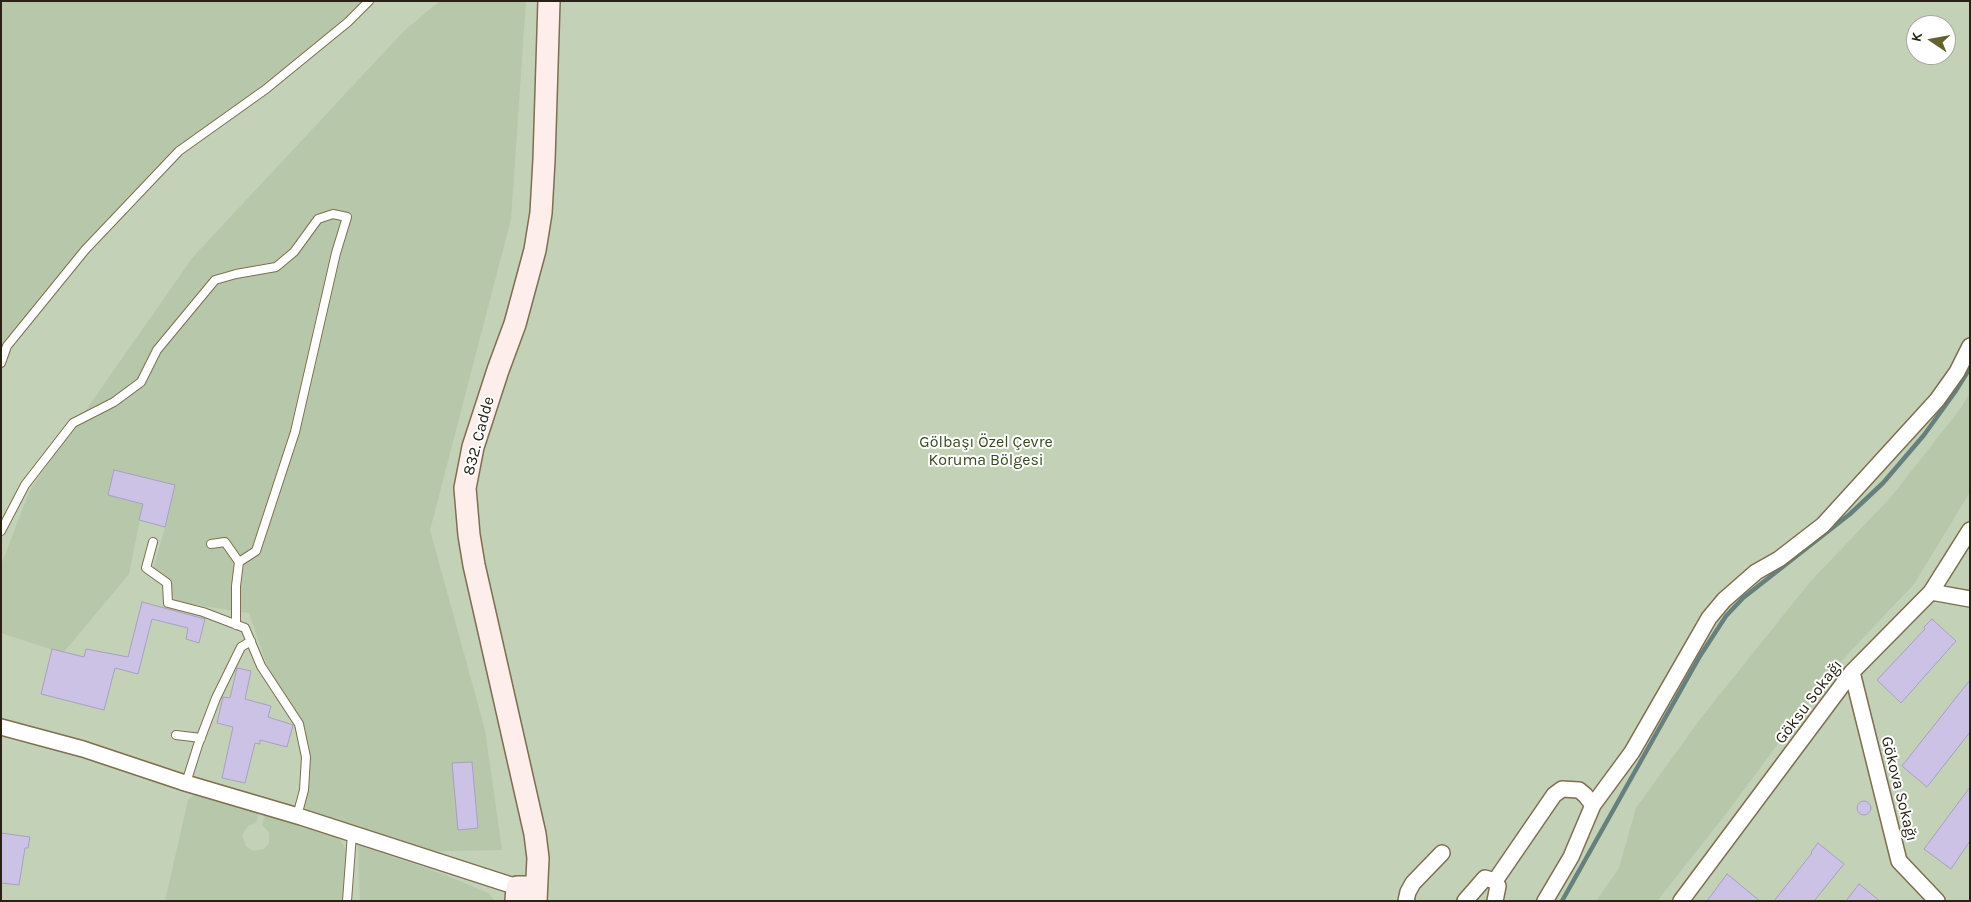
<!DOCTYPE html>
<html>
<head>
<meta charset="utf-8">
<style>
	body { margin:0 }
	#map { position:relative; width:1971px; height:902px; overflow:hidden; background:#fcf9f2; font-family:Karla,sans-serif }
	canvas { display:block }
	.frame { position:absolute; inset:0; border:2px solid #282114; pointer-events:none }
	.north { position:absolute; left:1906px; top:15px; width:50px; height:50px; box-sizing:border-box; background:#fff; border:1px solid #a9a6a1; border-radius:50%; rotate:282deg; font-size:14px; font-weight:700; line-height:20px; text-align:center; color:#282114 }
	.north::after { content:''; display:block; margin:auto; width:18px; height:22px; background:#63612e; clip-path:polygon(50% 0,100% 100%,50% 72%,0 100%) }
</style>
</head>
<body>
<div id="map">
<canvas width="1971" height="902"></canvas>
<div class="frame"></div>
<div class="north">K</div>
</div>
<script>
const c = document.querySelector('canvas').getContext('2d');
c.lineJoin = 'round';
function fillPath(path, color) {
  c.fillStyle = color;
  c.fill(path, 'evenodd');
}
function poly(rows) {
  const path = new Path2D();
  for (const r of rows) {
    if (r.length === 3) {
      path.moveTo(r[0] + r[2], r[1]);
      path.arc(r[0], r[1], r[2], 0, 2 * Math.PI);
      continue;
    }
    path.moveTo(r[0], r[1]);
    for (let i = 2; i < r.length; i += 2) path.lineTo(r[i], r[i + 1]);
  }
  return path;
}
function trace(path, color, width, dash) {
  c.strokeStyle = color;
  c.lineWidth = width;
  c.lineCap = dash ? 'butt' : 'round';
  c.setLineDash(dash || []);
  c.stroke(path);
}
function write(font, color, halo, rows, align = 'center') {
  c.font = font + ' Karla,sans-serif';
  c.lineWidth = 4;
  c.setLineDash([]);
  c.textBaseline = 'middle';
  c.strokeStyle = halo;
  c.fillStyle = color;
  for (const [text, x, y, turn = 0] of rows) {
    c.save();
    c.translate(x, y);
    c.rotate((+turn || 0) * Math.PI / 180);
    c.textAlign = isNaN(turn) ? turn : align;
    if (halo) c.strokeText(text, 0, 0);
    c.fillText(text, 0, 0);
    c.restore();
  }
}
fillPath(poly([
	[1,1,1970,1,1970,901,1,901],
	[1916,25,1946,25,1946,55,1916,55]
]), '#c3d1b7');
fillPath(poly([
	[1,1,369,1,348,22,179,151,85,250,7,346,1,363],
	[440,1,526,1,511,219,430,530,485,730,502,850,405,852,301,817,307,794,311,756,302,722,269,671,249,613,177,602,153,570,165,527,143,504,129,574,63,653,1,633,1,565,30,490,193,257,404,31],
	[1970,392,1970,492,1914,584,1833,670,1722,819,1657,901,1596,901,1619,868,1636,808,1701,718,1810,582,1891,497,1961,408],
	[196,793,259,812,256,823,248,826,242,835,246,846,253,851,264,849,269,843,269,832,262,825,265,814,337,837,345,847,346,856,343,901,165,901,188,800],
	[358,845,446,875,488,893,495,901,360,901]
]), '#b7c7aa');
trace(poly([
	[1562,901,1700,656,1726,616,1743,598,1850,514,1883,483,1924,435,1955,392,1970,368]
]), '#66807e', 4.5);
const building = poly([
	[114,470,175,485,165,527,139,520,143,504,108,495,114,470],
	[142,602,205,619,199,643,186,639,188,628,152,619,138,674,115,668,104,710,41,694,52,649,84,657,86,649,128,657,142,602],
	[1932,619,1956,641,1901,703,1877,680,1925,629,1924,627,1932,619],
	[237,668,251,671,245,699,271,706,268,717,293,725,287,747,260,740,260,744,255,743,245,783,222,778,233,727,217,723,223,697,230,698,237,668],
	[1970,680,1970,732,1927,787,1902,766,1970,680],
	[472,762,478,828,458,830,452,763,472,762],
	[1970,787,1970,841,1951,869,1924,849,1970,787],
	[1864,808,7],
	[1,833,30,837,28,848,25,848,19,885,1,883,1,833],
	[1818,843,1844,864,1814,901,1774,901,1812,853,1811,852,1818,843],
	[1727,874,1760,901,1707,901,1727,874],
	[1859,884,1880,901,1846,901,1859,884]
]);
fillPath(building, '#cbc2e6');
trace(building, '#a8a0c2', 1);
const lane = poly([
	[1,363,7,346,85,250,179,151,266,89,348,22,369,1],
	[1,531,25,485,73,423,114,402,141,382,157,350,215,280,236,274,276,267,294,252,318,219,333,214,347,217,336,253,295,432,256,551,239,562,236,586,236,625],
	[153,542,146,568,167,583,168,603,203,612,245,628,261,666,299,724,306,757,304,790,297,816],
	[211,544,225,542,239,562],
	[176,735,201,738],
	[186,783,198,745,216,698,241,647,251,641],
	[347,901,352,834]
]);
const street = poly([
	[1931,592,1970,599],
	[1852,672,1899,861,1937,901],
	[1,727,83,749,182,782,301,817,517,887],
	[1495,881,1554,795,1562,789,1579,790,1585,795,1593,805],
	[1406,901,1408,892,1413,883,1442,853],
	[1465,901,1485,878,1495,881,1498,886,1495,901],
	[1545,901,1571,857,1593,805,1632,752,1709,618,1724,600,1756,572,1779,559,1823,525,1937,400,1957,372,1970,346],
	[1681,901,1852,672,1931,592,1970,530]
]);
const secondary = poly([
	[516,901,517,887,527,887],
	[536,901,538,858,535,834,474,565,469,535,465,488,473,447,498,370,515,324,535,250,541,213,544,160,549,1]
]);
trace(lane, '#7f6e4f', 10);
trace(street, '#7f6e4f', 18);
trace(secondary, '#7f6e4f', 24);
trace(lane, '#fff', 8);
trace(street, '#fff', 15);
trace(secondary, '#feeeeb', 21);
write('16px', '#282114', '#fff', [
	["832. Cadde",479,436,-75],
	["Göksu Sokağı",1809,702,-53],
	["Gökova Sokağı",1899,789,76]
]);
write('16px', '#354b1f', '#fff', [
	["Gölbaşı Özel Çevre",986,442],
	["Koruma Bölgesi",986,460]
]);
</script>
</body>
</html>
